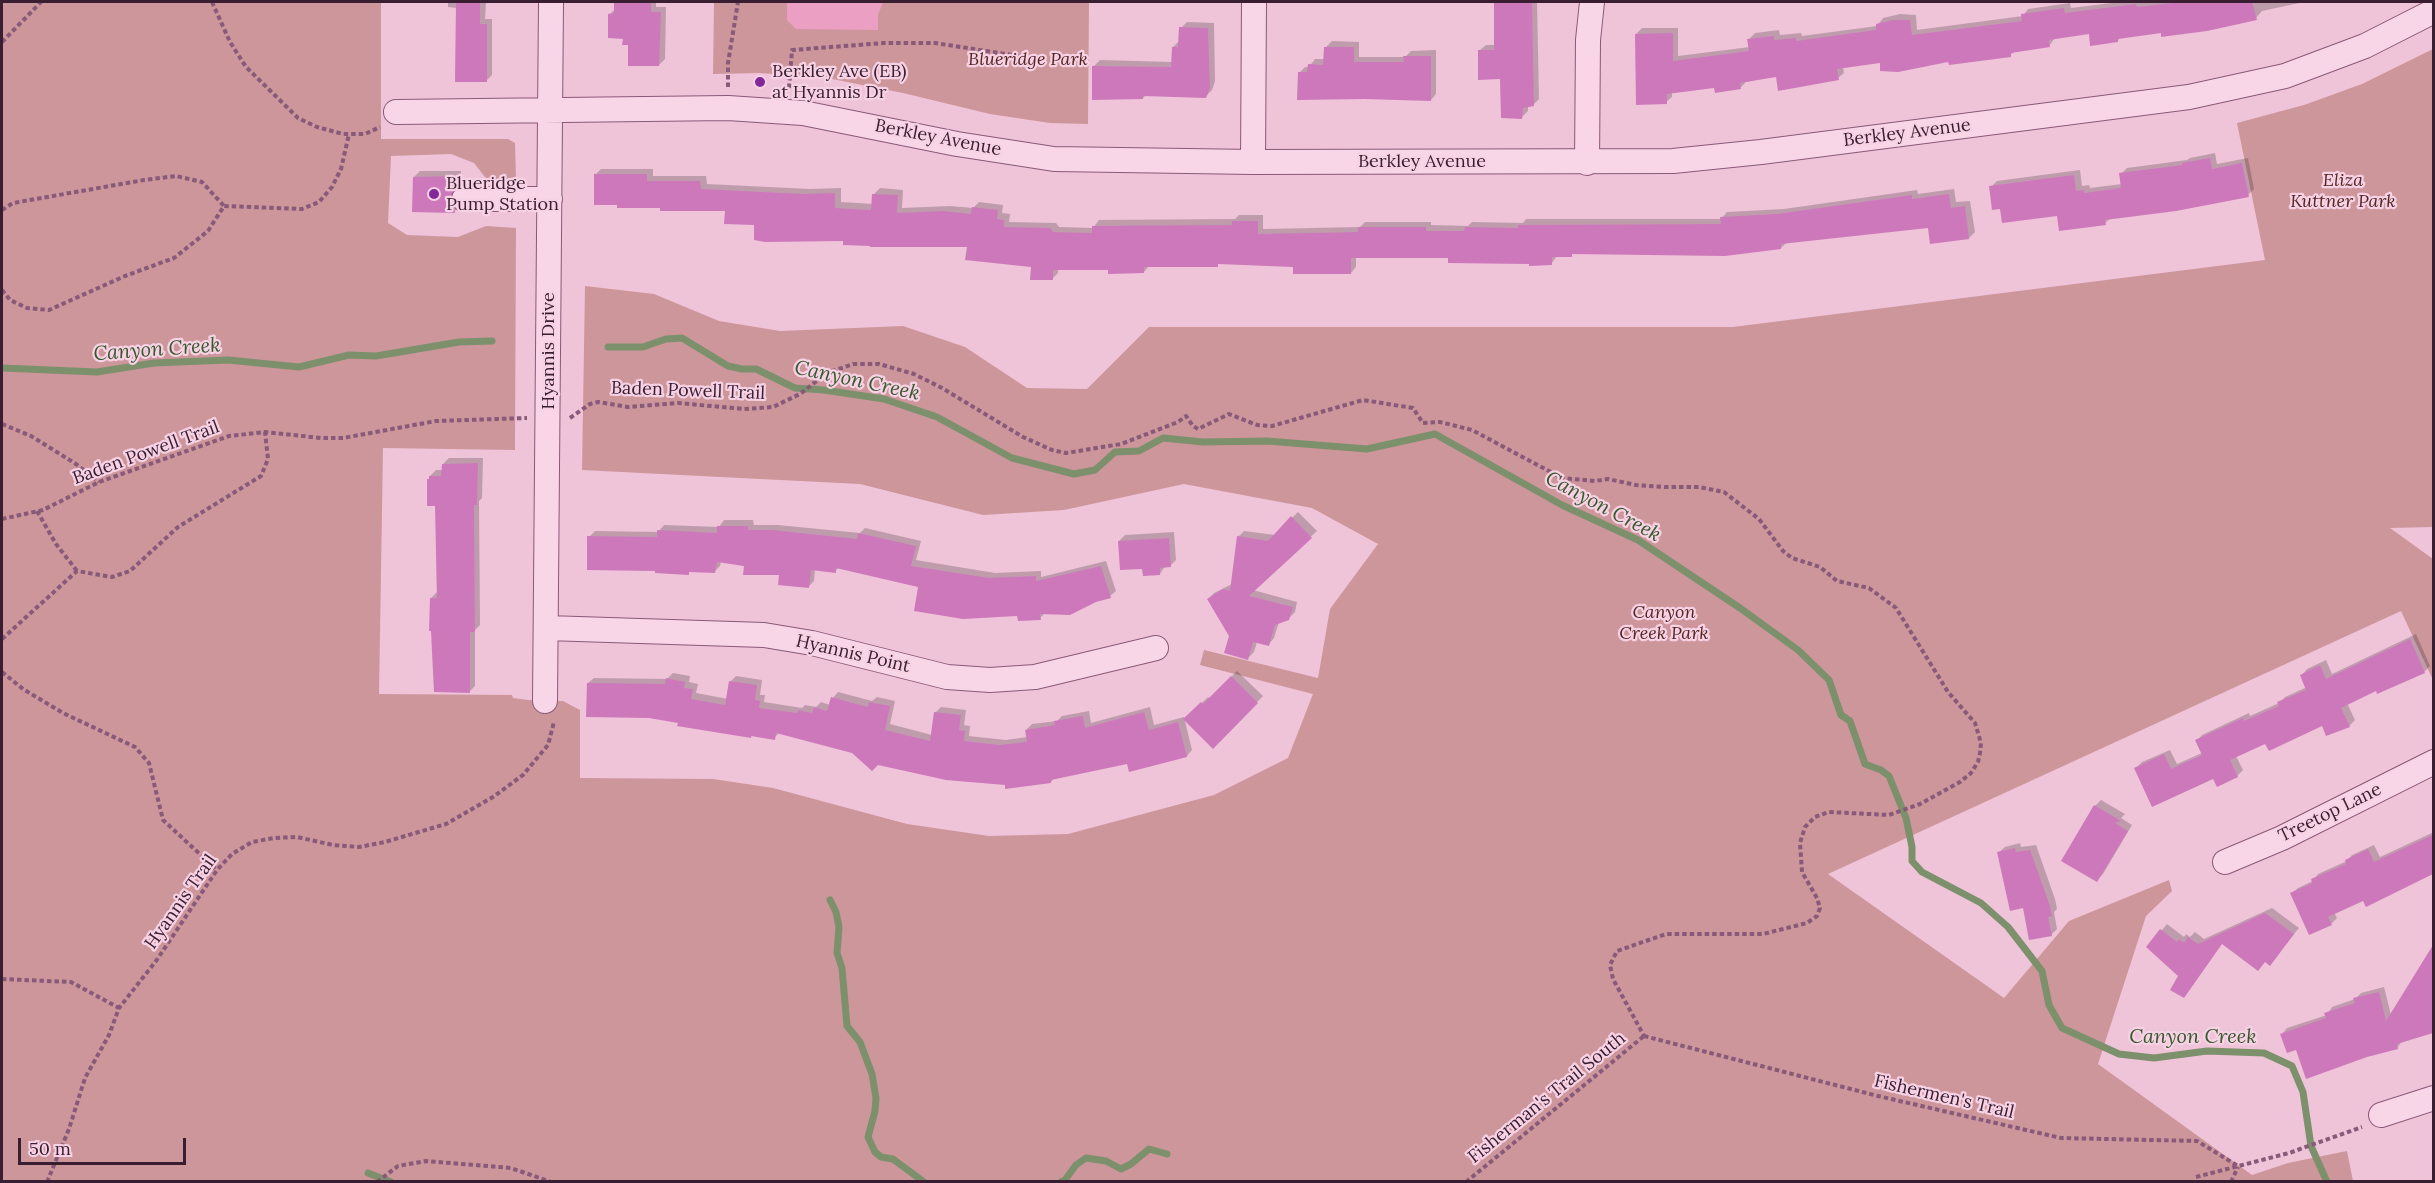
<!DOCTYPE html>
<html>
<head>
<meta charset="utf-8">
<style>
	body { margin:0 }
	#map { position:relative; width:2435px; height:1183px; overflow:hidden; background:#efc3d8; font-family:Lora,serif }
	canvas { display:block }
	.frame { position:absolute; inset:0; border:3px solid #391e31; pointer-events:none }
	.scale { position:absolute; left:18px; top:1138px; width:168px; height:27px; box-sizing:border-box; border:3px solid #391e31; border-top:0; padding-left:8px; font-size:18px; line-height:21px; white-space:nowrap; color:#391e31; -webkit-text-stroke:4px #f6d2e4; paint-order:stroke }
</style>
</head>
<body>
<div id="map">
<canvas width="2435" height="1183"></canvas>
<div class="frame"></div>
<div class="scale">50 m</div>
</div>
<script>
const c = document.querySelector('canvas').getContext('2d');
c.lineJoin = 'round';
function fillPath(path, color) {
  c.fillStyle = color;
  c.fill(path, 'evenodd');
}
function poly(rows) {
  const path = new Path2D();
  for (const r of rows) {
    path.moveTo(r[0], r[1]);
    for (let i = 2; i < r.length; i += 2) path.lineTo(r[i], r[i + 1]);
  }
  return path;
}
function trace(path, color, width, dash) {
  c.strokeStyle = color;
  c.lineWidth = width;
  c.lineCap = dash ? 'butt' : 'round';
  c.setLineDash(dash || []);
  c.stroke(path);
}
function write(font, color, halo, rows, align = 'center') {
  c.font = font + ' Lora,serif';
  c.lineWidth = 4.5;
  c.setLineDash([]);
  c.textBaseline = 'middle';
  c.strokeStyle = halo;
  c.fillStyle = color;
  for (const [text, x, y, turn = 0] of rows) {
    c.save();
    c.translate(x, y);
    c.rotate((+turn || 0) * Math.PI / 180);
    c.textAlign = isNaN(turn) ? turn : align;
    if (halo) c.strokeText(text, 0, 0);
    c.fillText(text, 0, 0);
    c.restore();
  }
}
fillPath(poly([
	[2,2,381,2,381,139,508,139,515,143,516,181,488,181,474,163,451,154,391,156,388,223,407,235,458,237,486,226,516,228,515,440,515,450,383,448,379,694,512,695,513,698,528,700,563,701,580,710,580,778,713,779,773,788,907,824,989,836,1068,834,1214,795,1288,758,1313,694,1200,665,1204,650,1318,678,1330,609,1378,544,1312,508,1184,484,1064,510,983,515,860,484,582,470,585,286,654,294,719,321,780,331,903,326,965,347,1027,388,1087,389,1149,327,1733,327,2265,260,2237,123,2304,105,2362,84,2433,49,2433,527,2390,528,2433,559,2433,680,2401,611,1828,874,2004,998,2069,921,2169,880,2172,891,2146,916,2098,1064,2252,1175,2288,1163,2347,1151,2353,1181,2,1182],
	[714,2,1089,2,1088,124,1050,123,990,114,903,93,832,79,760,73,713,74]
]), '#cd969b');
fillPath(poly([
	[787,2,883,2,878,15,878,30,796,29,787,20]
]), '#eb9fc2');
fillPath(poly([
	[448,2,486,2,485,19,492,19,492,75,486,81,457,8,448,7],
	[616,2,656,2,656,7,666,7,665,59,659,65,624,37,610,14,616,8],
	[1495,2,1537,2,1539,99,1533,105,1528,106,1528,111,1522,117,1502,77,1480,50,1486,45,1496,45],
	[2120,2,2304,2,2262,11,2256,18,2121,37,2117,41,2090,33,2055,38,2049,46,2015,51,2010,55,1950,60,1881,62,1843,67,1844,73,1838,78,1778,75,1746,82,1740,88,1716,86,1672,92,1672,97,1666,102,1636,34,1642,28,1678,28,1678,56,1750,47,1749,39,1755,33,1779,30,1780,35,1801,33,1802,36,1877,26,1883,18,1900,14,1916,15,1917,30,2023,16,2028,9,2070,3,2071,8],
	[1187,22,1214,23,1215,81,1212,90,1206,96,1146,95,1143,98,1094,66,1100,60,1173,62,1173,47,1179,41,1181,28],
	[1332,41,1359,42,1359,57,1405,57,1411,51,1436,50,1436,94,1431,100,1299,73,1305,67,1309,67,1315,59,1325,59,1326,47],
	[2215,153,2217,164,2248,158,2254,189,2248,195,2111,218,2105,223,2058,214,2002,207,1991,187,1997,181,2080,170,2082,186,2089,185,2090,188,2122,184,2121,174,2127,168,2187,160,2190,158],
	[601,169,653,169,653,176,706,176,707,184,810,189,841,188,841,202,873,204,874,194,880,188,903,190,902,208,950,206,973,208,979,202,1003,205,1002,213,1010,214,1009,222,1056,223,1059,227,1093,228,1099,220,1235,219,1239,215,1263,215,1263,229,1360,227,1365,222,1431,222,1431,225,1468,226,1472,222,1523,223,1526,219,1721,219,1727,212,1784,209,1917,190,1918,194,1954,189,1956,202,1970,201,1975,232,1969,238,1929,226,1787,242,1781,248,1573,253,1571,255,1557,256,1551,264,1449,257,1356,257,1356,267,1351,273,1294,266,1220,262,1217,265,1150,265,1144,272,1110,268,1058,268,1058,273,1052,279,1032,266,968,245,844,240,755,223,726,209,618,204,595,175],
	[420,171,461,171,461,181,455,192,460,206,454,212,414,177],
	[449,458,483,458,482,498,479,501,480,625,475,630,475,686,469,692,431,598,437,592,436,504,430,476,436,470,443,470,443,464],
	[1298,512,1317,531,1253,590,1297,602,1295,612,1288,619,1279,622,1274,638,1269,644,1257,642,1254,652,1248,658,1231,636,1208,599,1214,593,1232,584,1238,537,1244,531,1275,535],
	[724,520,753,520,754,525,778,525,860,533,865,528,921,541,916,560,995,573,1041,571,1041,577,1106,561,1116,591,1110,596,1045,613,1040,618,1019,615,920,585,840,567,835,571,815,569,814,581,808,587,781,574,721,561,720,566,714,572,691,571,688,573,657,569,589,537,595,531,658,532,664,525,719,527],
	[1174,532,1176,560,1170,566,1165,566,1160,574,1119,541,1125,535],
	[2416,634,2430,666,2424,672,2377,689,2347,703,2355,720,2349,726,2322,724,2266,742,2236,756,2243,770,2237,776,2214,777,2136,768,2142,762,2170,750,2177,764,2202,753,2197,741,2202,735,2249,713,2250,716,2279,703,2285,697,2307,687,2302,675,2307,669,2326,660,2332,674],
	[1237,671,1263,696,1213,747,1185,719,1208,697,1210,699],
	[673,673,690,676,689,682,698,684,696,693,728,699,730,682,736,676,762,680,760,695,765,695,764,702,802,708,805,705,816,707,821,702,830,705,833,698,838,692,872,701,877,697,895,701,890,724,932,735,935,713,941,707,966,710,964,725,970,726,969,736,1006,740,1027,737,1026,730,1032,724,1057,721,1062,716,1089,711,1091,723,1150,707,1154,725,1184,717,1192,750,1187,756,1128,762,1055,777,1051,782,1006,783,853,752,779,733,774,738,753,735,751,737,679,722,588,683,594,678,667,679],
	[2101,800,2125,814,2121,818,2132,825,2103,874,2097,880,2095,806],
	[2434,832,2434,873,2367,905,2364,899,2334,912,2337,918,2331,924,2292,893,2298,888,2313,881,2318,874,2347,861,2352,855,2374,845,2380,857],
	[2020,843,2021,847,2036,845,2055,899,2057,909,2054,912,2057,929,2051,935,2024,907,1999,852,2005,847],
	[2272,908,2299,928,2270,964,2223,943,2180,976,2148,947,2167,924,2184,937,2186,934,2190,937,2195,932,2204,939],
	[2431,956,2434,957,2434,1031,2403,1040,2397,1048,2296,1048,2282,1034,2287,1028,2327,1015,2332,1007,2355,999,2361,993,2384,987,2391,1015]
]), '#0003');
trace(poly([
	[608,347,643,347,666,339,682,338,728,366,742,369,756,369,795,388,824,390,884,399,937,417,1012,458,1074,474,1095,470,1115,452,1139,451,1163,438,1203,442,1267,441,1367,449,1435,434,1562,505,1638,540,1740,608,1798,650,1829,680,1841,715,1850,721,1865,764,1881,770,1889,776,1906,818,1912,847,1912,861,1922,872,1981,903,2008,927,2042,971,2049,1005,2062,1028,2119,1054,2154,1058,2207,1051,2264,1053,2292,1066,2303,1092,2311,1146,2327,1182],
	[2,368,97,372,154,363,228,360,299,367,349,355,376,356,459,342,492,341],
	[830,900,836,912,839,927,837,953,842,968,847,1026,860,1042,872,1074,876,1098,875,1111,868,1137,875,1152,881,1157,893,1159,924,1182],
	[368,1173,391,1182],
	[1061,1182,1065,1180,1076,1165,1086,1158,1106,1161,1121,1169,1131,1164,1149,1149,1167,1154]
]), '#7c906c', 7);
fillPath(poly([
	[456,2,480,2,480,24,487,24,487,82,455,82],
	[614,2,651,2,651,12,661,12,659,66,628,66,628,45,622,45,623,39,608,38,608,14,614,13],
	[1494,2,1532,2,1534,106,1523,108,1522,119,1501,118,1500,79,1478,80,1478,50,1494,50],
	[2181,2,2252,2,2257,20,2207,31,2161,37,2161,33,2118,39,2118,42,2090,46,2089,34,2049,40,2050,47,2011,53,2011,57,1949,65,1948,62,1898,72,1880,71,1880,63,1837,69,1839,80,1778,91,1776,77,1740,83,1741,89,1715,93,1714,88,1667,94,1667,104,1636,105,1635,34,1673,33,1673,61,1749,51,1747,39,1774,36,1774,40,1796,38,1796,41,1876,30,1876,24,1893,20,1910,20,1912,35,2022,21,2021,14,2064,8,2065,13,2136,4,2137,7],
	[1179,27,1208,28,1210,88,1206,98,1143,96,1143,99,1092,100,1092,66,1171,67,1172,47,1178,47],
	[1324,47,1354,47,1354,62,1404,62,1403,56,1431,56,1431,101,1365,99,1297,100,1298,72,1307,72,1308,64,1323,65],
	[2210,158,2212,169,2242,163,2249,197,2176,211,2105,220,2106,225,2059,231,2057,216,2002,223,2000,209,1992,210,1989,186,2074,175,2076,191,2084,190,2084,193,2121,188,2119,173,2183,165,2182,163],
	[594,174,647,174,647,181,700,181,701,189,803,194,835,193,835,208,871,210,872,194,898,195,897,213,943,211,971,214,972,207,998,210,997,219,1004,220,1004,227,1050,228,1053,232,1092,233,1092,226,1232,225,1232,221,1258,221,1258,234,1358,232,1358,227,1426,227,1426,231,1464,231,1465,227,1518,228,1518,225,1721,224,1720,217,1777,214,1912,195,1912,199,1949,194,1951,208,1965,206,1969,239,1930,244,1928,228,1781,244,1781,249,1725,256,1572,254,1572,257,1552,257,1552,265,1529,266,1529,264,1448,263,1448,258,1351,258,1351,274,1293,274,1293,267,1218,264,1218,267,1144,267,1144,273,1108,274,1108,270,1053,270,1053,280,1030,280,1031,267,965,260,967,247,870,247,870,246,843,245,843,241,765,242,754,240,754,225,724,224,725,211,660,211,660,208,617,208,617,205,594,205],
	[456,176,456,188,450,198,455,213,412,212,413,177],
	[478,463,477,505,474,505,475,632,470,632,470,693,434,692,431,631,429,631,430,598,437,598,435,506,427,506,427,479,429,479,429,476,441,476,442,464],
	[1291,516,1312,538,1249,596,1293,607,1289,620,1275,625,1269,646,1253,642,1248,660,1224,653,1229,636,1207,599,1223,589,1230,591,1237,536,1268,541],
	[717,526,748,526,748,530,772,530,857,539,858,533,916,546,911,566,989,578,1036,576,1036,581,1101,566,1111,598,1096,602,1070,615,1040,614,1041,620,1018,621,1017,616,963,619,914,611,918,587,836,568,836,573,811,570,809,588,778,585,779,575,743,575,744,566,717,562,715,573,689,572,689,575,655,573,655,571,587,570,587,536,657,537,657,530,717,533],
	[1169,538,1171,567,1160,568,1160,575,1143,576,1142,569,1120,570,1118,541],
	[2410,639,2425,673,2377,694,2376,691,2341,708,2350,727,2326,736,2322,726,2269,751,2265,744,2230,760,2238,777,2217,787,2213,779,2152,807,2134,768,2164,754,2171,769,2202,755,2195,740,2243,718,2244,721,2279,706,2277,702,2306,690,2300,675,2320,665,2326,679],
	[1231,676,1258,703,1213,749,1183,719,1201,702,1203,704],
	[666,678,685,682,684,688,693,689,691,699,725,705,729,681,757,685,755,700,760,701,759,708,797,713,798,710,812,713,814,707,827,711,831,697,868,707,869,702,890,706,885,730,930,741,934,712,961,715,959,730,965,731,964,741,999,745,1027,742,1025,730,1055,725,1054,721,1083,716,1085,728,1144,712,1149,730,1178,722,1187,757,1129,772,1127,764,1051,780,1051,783,1005,789,1005,785,946,780,878,765,872,771,852,753,776,733,775,740,751,736,751,738,677,726,678,723,649,718,586,717,587,683,665,684],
	[2094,805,2121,821,2115,823,2128,831,2097,882,2061,861],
	[2433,835,2433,874,2366,907,2363,901,2328,917,2332,925,2309,935,2290,893,2312,883,2311,879,2346,864,2345,860,2368,849,2374,862],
	[2015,848,2016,852,2030,850,2050,906,2052,916,2048,917,2052,936,2029,940,2023,908,2010,911,1997,852],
	[2265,913,2294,934,2270,966,2265,962,2258,971,2222,944,2184,998,2170,990,2178,976,2146,947,2160,929,2177,942,2179,939,2184,943,2188,937,2198,944],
	[2433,945,2433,1033,2397,1044,2398,1049,2367,1057,2306,1079,2296,1050,2287,1053,2280,1034,2326,1018,2324,1013,2355,1003,2353,998,2379,992,2386,1021]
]), '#cd78bb');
const minor = poly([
	[396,112,728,108,803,113,957,144,1054,159,1253,162,1673,161,1761,152,2189,97,2285,76,2365,46,2434,11],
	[1253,162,1254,2],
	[1587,163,1588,40,1592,2],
	[464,199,550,199],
	[547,628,764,635,812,643,947,677,990,680,1035,677,1156,648],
	[545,701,551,2],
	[2225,862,2282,838,2434,762],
	[2381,1115,2434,1098]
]);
trace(minor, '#895979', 26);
trace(poly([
	[212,2,230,42,246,67,298,118,317,127,343,134,365,134,380,127],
	[2,42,41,2],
	[728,87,728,63,738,2],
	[789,88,792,50,884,43,935,43,1025,57],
	[2,210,13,203,144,180,176,176,202,182,224,206],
	[2,290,10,300,27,308,49,310,125,276,174,258,208,231,224,206,302,209,319,202,332,187,341,169,349,134],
	[570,418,590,404,598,402,628,407,678,403,744,409,773,407,800,394,827,373,853,364,879,364,914,374,942,388,1023,437,1052,450,1066,453,1121,444,1178,422,1186,416,1193,426,1198,429,1229,414,1257,425,1272,426,1363,400,1413,408,1423,423,1440,422,1472,430,1562,478,1595,481,1608,479,1636,485,1665,487,1699,487,1724,492,1759,519,1783,551,1792,558,1820,567,1837,581,1869,588,1896,608,1948,692,1975,723,1981,743,1980,753,1978,762,1971,773,1960,782,1920,804,1889,815,1829,812,1815,817,1805,827,1800,843,1802,872,1817,898,1820,908,1817,916,1807,923,1763,934,1666,934,1617,951,1610,965,1613,979,1644,1036],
	[2,424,31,436,76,464,99,482],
	[37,511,56,544,77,571],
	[2,519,43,510,99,482,229,436,265,432,321,438,343,438,436,421,527,418],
	[2,639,77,571,112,577,130,571,178,527,261,476,268,459,265,432],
	[2,672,23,689,63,713,135,747,149,763,163,820,217,870],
	[2,979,71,982,119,1008],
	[1644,1036,1878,1096,2061,1138,2197,1141,2238,1166],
	[2196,1177,2289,1153,2362,1127],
	[47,1182,69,1129,85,1078,109,1035,119,1008,156,961,217,870,232,854,252,842,274,838,297,837,333,845,359,847,385,842,446,824,493,797,523,775,548,745,554,722],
	[377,1182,398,1166,426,1161,511,1168,551,1182],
	[1466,1182,1644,1036],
	[2231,1182,2238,1167]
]), '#895979', 4, [4.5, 3]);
trace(minor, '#f9d6e7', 24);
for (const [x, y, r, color] of [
	[760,82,6,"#822899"],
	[434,194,6,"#822899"]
]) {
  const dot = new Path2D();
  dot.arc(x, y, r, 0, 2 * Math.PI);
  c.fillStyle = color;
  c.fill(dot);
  trace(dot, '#f6d2e4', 2);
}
write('italic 18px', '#552724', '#f6d2e4', [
	["Blueridge Park",1028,60],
	["Eliza",2343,181],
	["Kuttner Park",2343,202],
	["Canyon",1664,613],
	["Creek Park",1664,634]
]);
write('18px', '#391e31', '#f6d2e4', [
	["Berkley Ave (EB)",772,72],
	["at Hyannis Dr",772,93],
	["Blueridge",446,184],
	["Pump Station",446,205]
], 'left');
write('18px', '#391e31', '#f6d2e4', [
	["Berkley Avenue",1907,133,-7],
	["Berkley Avenue",938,138,11],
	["Berkley Avenue",1422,162],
	["Hyannis Drive",549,351,-90],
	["Baden Powell Trail",688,391,2],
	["Baden Powell Trail",146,453,-20],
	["Hyannis Point",853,654,13],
	["Treetop Lane",2330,813,-26],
	["Hyannis Trail",181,902,-55],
	["Fishermen's Trail",1944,1097,13],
	["Fisherman's Trail South",1547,1098,-39]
]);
write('italic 20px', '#38592d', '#f6d2e4', [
	["Canyon Creek",157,350,-4],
	["Canyon Creek",857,381,12],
	["Canyon Creek",1603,507,28],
	["Canyon Creek",2193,1037]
]);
</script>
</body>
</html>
